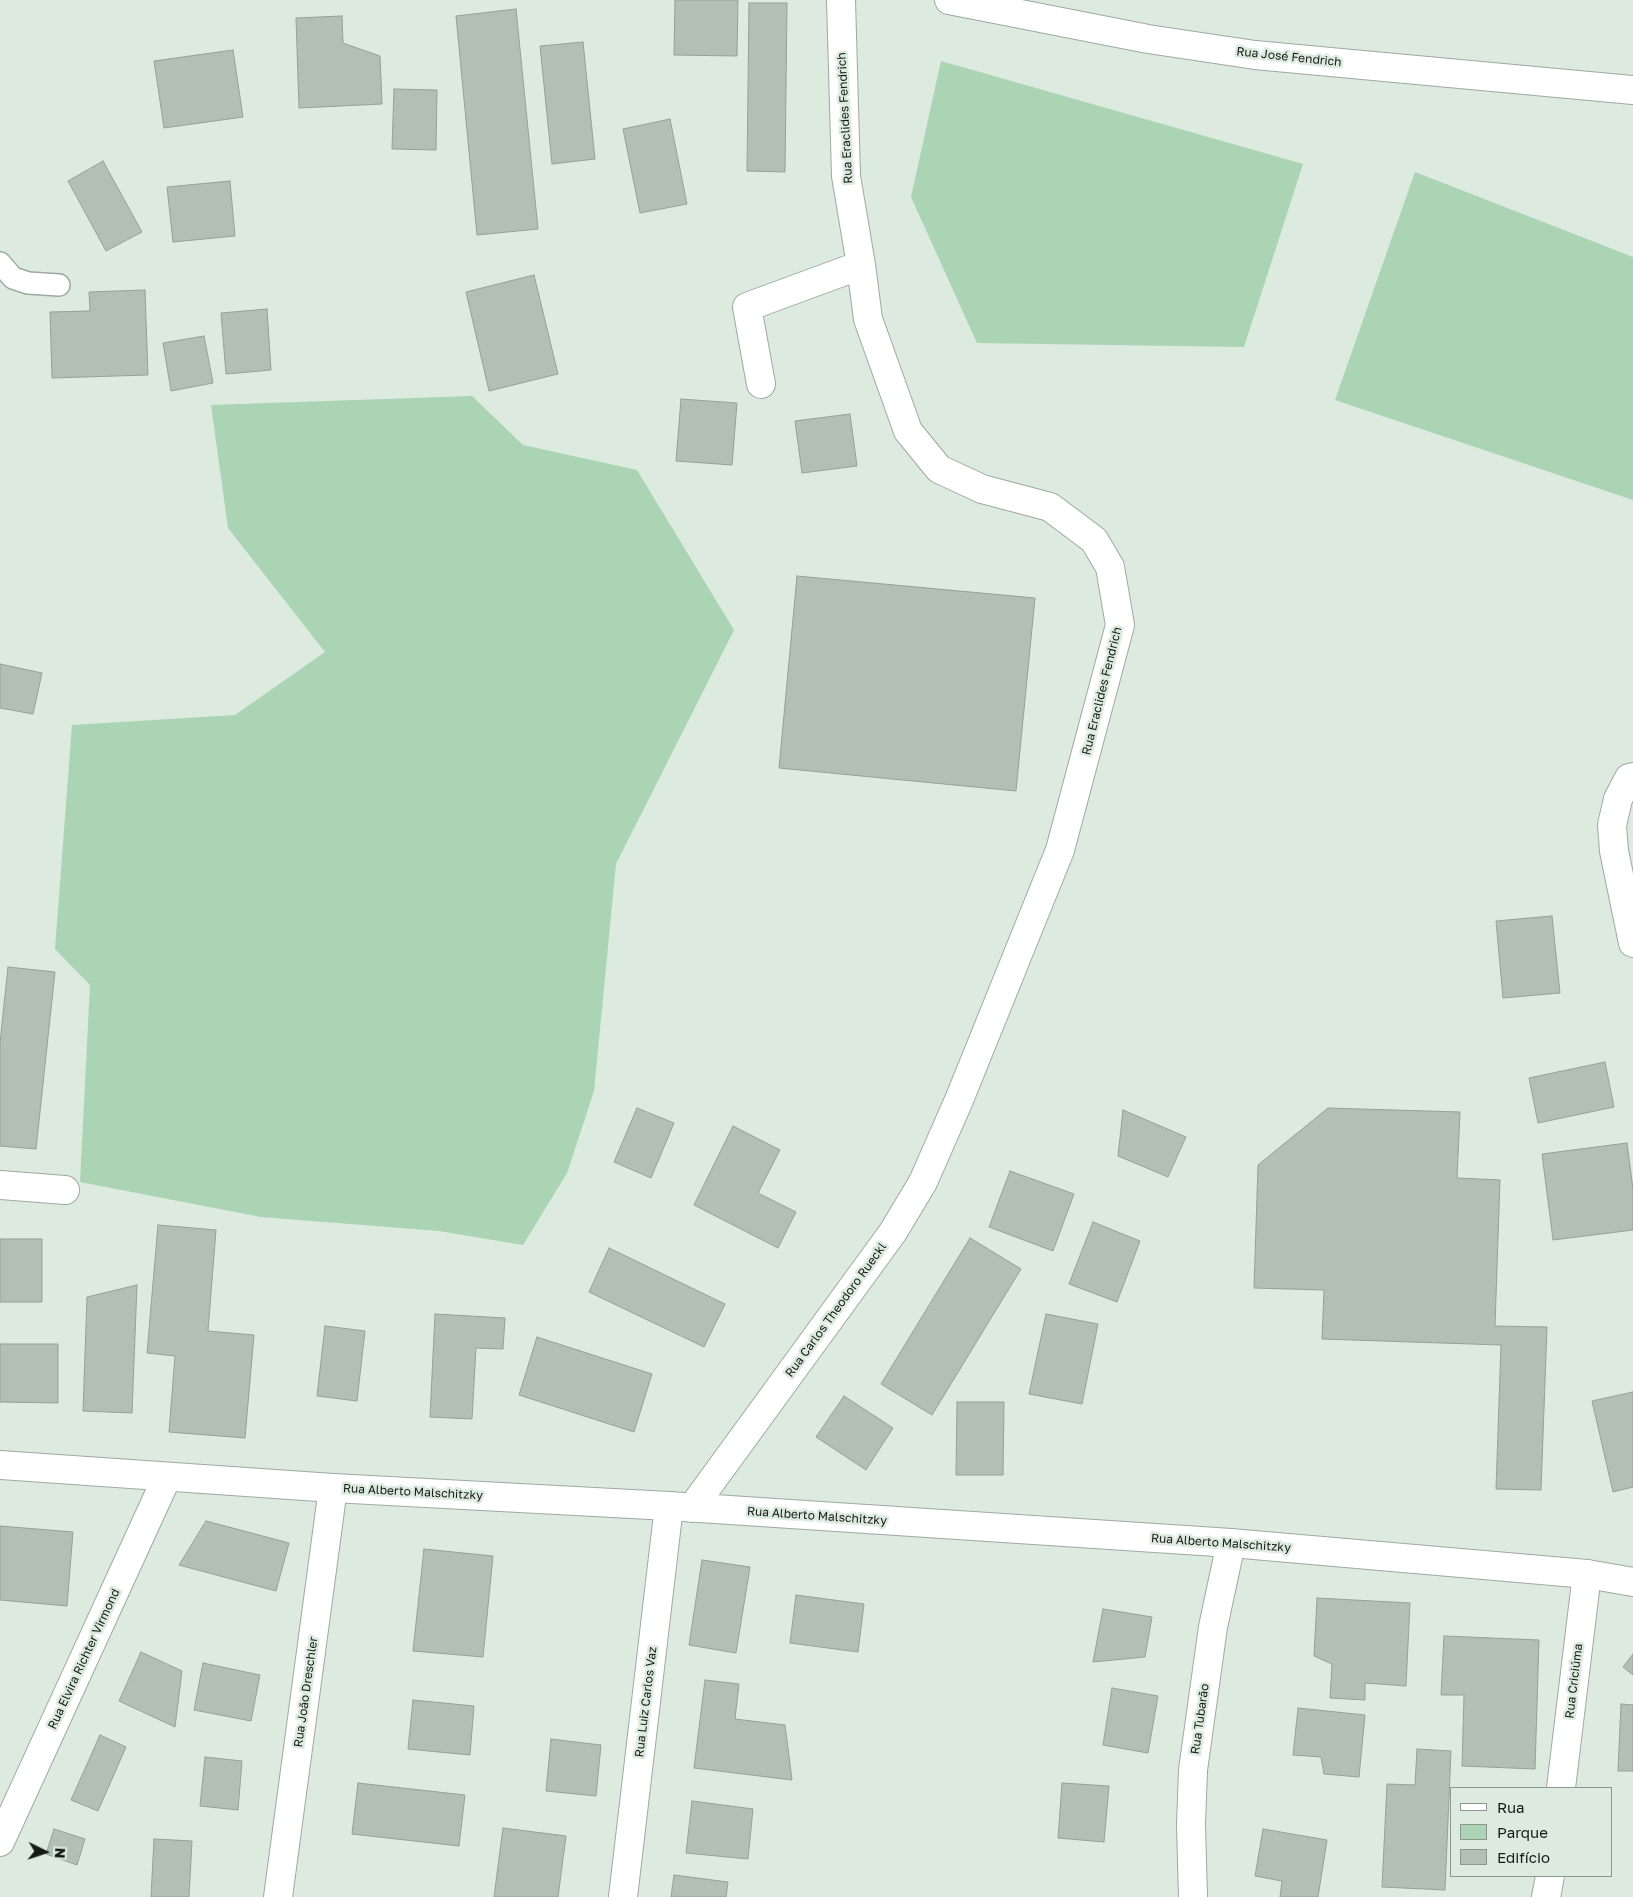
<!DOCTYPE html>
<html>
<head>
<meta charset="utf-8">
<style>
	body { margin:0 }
	#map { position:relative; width:1633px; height:1897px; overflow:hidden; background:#dceadf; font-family:"Golos Text",sans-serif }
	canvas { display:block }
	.legend { position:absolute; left:1450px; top:1787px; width:162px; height:90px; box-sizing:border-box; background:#dceadf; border:1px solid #8c978f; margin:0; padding:6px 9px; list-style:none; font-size:15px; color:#151a16 }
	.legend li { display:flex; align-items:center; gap:10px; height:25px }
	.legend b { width:25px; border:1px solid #8c978f }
	.north { position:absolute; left:20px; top:1827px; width:50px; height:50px; -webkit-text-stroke:4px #dceadf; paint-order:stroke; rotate:94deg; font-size:14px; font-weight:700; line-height:20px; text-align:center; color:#151a16 }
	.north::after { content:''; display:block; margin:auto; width:18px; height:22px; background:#151a16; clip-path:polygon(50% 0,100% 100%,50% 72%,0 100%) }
</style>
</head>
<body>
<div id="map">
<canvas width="1633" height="1897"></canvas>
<ul class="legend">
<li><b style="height:6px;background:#fff"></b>Rua</li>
<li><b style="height:14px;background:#aad4b4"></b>Parque</li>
<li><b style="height:14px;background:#b2bfb5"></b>Edifício</li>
</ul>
<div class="north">N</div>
</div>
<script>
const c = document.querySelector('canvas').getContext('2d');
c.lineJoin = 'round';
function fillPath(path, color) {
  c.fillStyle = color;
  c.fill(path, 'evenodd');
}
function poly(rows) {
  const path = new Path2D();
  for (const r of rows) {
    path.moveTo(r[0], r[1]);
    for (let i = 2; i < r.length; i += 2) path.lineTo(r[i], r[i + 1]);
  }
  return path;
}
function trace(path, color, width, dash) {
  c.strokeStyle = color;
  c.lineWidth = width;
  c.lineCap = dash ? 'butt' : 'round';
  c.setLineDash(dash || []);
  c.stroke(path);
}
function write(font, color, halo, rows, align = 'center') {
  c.font = font + ' "Golos Text",sans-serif';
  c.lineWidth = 5;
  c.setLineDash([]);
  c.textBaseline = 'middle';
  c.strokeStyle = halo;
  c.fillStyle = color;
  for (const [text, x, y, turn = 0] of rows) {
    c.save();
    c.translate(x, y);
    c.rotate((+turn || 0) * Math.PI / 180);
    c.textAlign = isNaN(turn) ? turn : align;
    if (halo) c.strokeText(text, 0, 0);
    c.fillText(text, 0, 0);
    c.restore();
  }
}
fillPath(poly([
	[941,61,1303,164,1244,347,977,343,911,197],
	[1415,172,1633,257,1633,500,1335,400],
	[472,396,523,445,637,470,734,630,616,864,594,1091,567,1173,523,1245,439,1231,261,1217,80,1182,90,985,55,949,72,725,235,715,325,652,228,528,211,405]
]), '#aad4b4');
const building = poly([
	[675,0,738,0,737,56,674,55,675,0],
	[749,3,787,3,785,172,747,171,749,3],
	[516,9,538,229,477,235,456,16,516,9],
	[342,16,343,43,380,56,382,104,299,108,296,18,342,16],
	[583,42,595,159,552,164,540,46,583,42],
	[233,50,243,117,164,128,154,61,233,50],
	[394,89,437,90,436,150,392,149,394,89],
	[670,119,687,204,640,213,623,129,670,119],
	[103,161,142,232,106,251,68,181,103,161],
	[230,181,235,236,173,242,167,187,230,181],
	[534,275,558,374,489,391,466,292,534,275],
	[145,290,148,375,52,378,50,312,90,311,89,292,145,290],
	[267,309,271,370,226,374,221,313,267,309],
	[204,336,213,383,171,391,163,343,204,336],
	[681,399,737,403,732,465,676,461,681,399],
	[850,414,857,466,802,473,795,421,850,414],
	[797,576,1035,598,1016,791,779,768,797,576],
	[0,664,42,673,33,714,0,708,0,664],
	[1552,916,1560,993,1503,998,1496,921,1552,916],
	[8,967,55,972,36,1149,0,1146,0,1043,8,967],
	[1605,1062,1614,1107,1538,1123,1529,1078,1605,1062],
	[637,1108,674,1123,651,1178,614,1162,637,1108],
	[1328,1108,1460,1112,1457,1178,1500,1180,1495,1326,1547,1327,1541,1490,1496,1489,1501,1345,1322,1339,1324,1290,1254,1288,1258,1165,1328,1108],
	[1123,1110,1186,1137,1168,1177,1118,1156,1123,1110],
	[733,1126,780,1150,758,1193,796,1212,778,1248,694,1205,733,1126],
	[1627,1143,1633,1189,1633,1230,1553,1240,1542,1154,1627,1143],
	[1010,1171,1074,1194,1053,1251,989,1227,1010,1171],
	[1093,1222,1140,1241,1117,1302,1069,1284,1093,1222],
	[158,1225,216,1230,208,1331,254,1335,245,1438,169,1432,175,1356,147,1353,158,1225],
	[970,1238,1021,1269,932,1415,881,1384,970,1238],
	[0,1239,42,1239,42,1302,0,1302,0,1239],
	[609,1248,725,1304,704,1347,589,1292,609,1248],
	[137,1285,132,1413,83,1411,87,1297,137,1285],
	[435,1314,505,1318,503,1349,476,1348,472,1419,430,1417,435,1314],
	[1046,1314,1098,1324,1082,1404,1029,1394,1046,1314],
	[325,1326,365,1331,357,1401,317,1396,325,1326],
	[537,1337,652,1374,634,1432,519,1395,537,1337],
	[0,1344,58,1344,58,1403,0,1402,0,1344],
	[1633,1392,1633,1487,1613,1492,1592,1401,1633,1392],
	[844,1396,893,1428,866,1470,816,1437,844,1396],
	[957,1402,1004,1402,1003,1475,956,1475,957,1402],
	[206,1521,289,1543,276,1591,179,1565,206,1521],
	[0,1526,73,1532,67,1606,0,1600,0,1526],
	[424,1549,493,1556,483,1657,413,1651,424,1549],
	[702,1560,750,1567,736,1653,689,1645,702,1560],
	[796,1595,864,1604,858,1652,790,1643,796,1595],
	[1317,1598,1410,1603,1406,1686,1365,1683,1365,1700,1330,1698,1332,1664,1314,1656,1317,1598],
	[1103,1609,1152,1617,1145,1657,1093,1662,1103,1609],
	[1444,1636,1539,1640,1535,1769,1462,1766,1464,1695,1441,1695,1444,1636],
	[141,1652,182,1671,175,1727,119,1701,141,1652],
	[1633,1654,1633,1675,1623,1667,1633,1654],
	[203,1663,260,1675,251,1721,194,1710,203,1663],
	[705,1680,739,1684,735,1719,785,1725,792,1780,694,1768,705,1680],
	[1112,1688,1158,1696,1148,1753,1103,1745,1112,1688],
	[413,1700,474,1706,470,1755,408,1749,413,1700],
	[1621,1704,1633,1705,1633,1771,1618,1771,1621,1704],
	[1298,1708,1365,1715,1359,1777,1324,1774,1321,1757,1293,1755,1298,1708],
	[100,1735,126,1747,98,1811,71,1800,100,1735],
	[551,1739,601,1745,596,1796,546,1791,551,1739],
	[1417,1749,1451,1751,1445,1890,1382,1887,1387,1784,1415,1785,1417,1749],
	[205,1757,242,1761,238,1810,200,1806,205,1757],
	[358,1783,465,1795,459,1846,352,1834,358,1783],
	[1062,1783,1109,1786,1104,1842,1058,1838,1062,1783],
	[692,1801,753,1809,748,1859,686,1853,692,1801],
	[503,1828,566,1836,558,1897,494,1897,503,1828],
	[54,1829,85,1839,77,1865,46,1854,54,1829],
	[1263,1829,1327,1840,1318,1897,1280,1897,1282,1881,1255,1876,1263,1829],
	[154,1839,192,1841,189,1897,151,1897,154,1839],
	[674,1875,728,1882,726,1897,671,1897,674,1875]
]);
fillPath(building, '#b2bfb5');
trace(building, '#94a197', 1);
const lane = poly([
	[0,263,13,278,28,283,59,285]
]);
const street = poly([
	[761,384,747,307,861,265,846,176,841,0],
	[1633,777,1629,778,1618,799,1612,825,1614,851,1633,943],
	[0,1185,65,1190],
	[692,1508,893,1232,923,1182,959,1100,1060,850,1120,625,1110,567,1094,540,1050,507,982,489,939,469,908,431,868,319,861,265],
	[1561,1788,1587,1574],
	[0,1842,167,1477],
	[278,1897,333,1488],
	[623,1897,669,1506],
	[1193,1897,1191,1825,1193,1770,1213,1627,1231,1543],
	[1546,1897,1550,1876]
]);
const secondary = poly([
	[949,0,1148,39,1255,55,1633,90],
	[0,1465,333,1488,669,1506,1231,1543,1587,1574,1633,1582]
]);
trace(lane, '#9daaa0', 24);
trace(street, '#9daaa0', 30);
trace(secondary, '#9daaa0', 30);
trace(lane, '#fff', 21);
trace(street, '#fff', 28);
trace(secondary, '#fff', 28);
write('12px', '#151a16', '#dceadf', [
	["Rua José Fendrich",1289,57,6],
	["Rua Eraclides Fendrich",845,118,-93],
	["Rua Eraclides Fendrich",1102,691,-76],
	["Rua Carlos Theodoro Rueckl",836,1310,-54],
	["Rua Alberto Malschitzky",413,1492,3],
	["Rua Alberto Malschitzky",817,1516,4],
	["Rua Alberto Malschitzky",1221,1543,4],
	["Rua Elvira Richter Virmond",84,1659,-65],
	["Rua Criciúma",1574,1681,-83],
	["Rua João Dreschler",306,1692,-82],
	["Rua Luiz Carlos Vaz",646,1702,-83],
	["Rua Tubarão",1200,1719,-82]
]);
</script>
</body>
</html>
